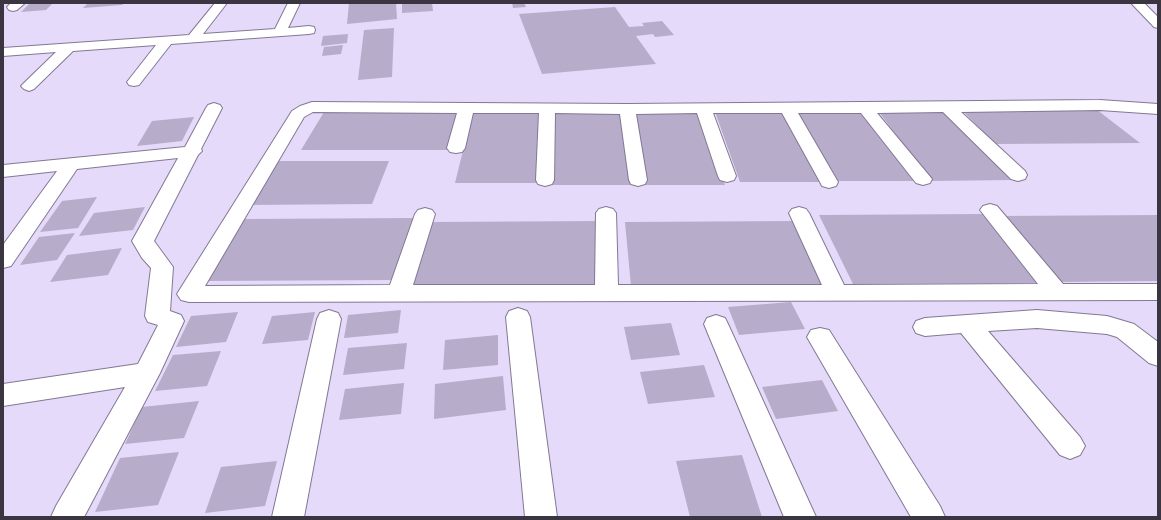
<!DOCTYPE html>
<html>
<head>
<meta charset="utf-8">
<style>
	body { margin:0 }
	#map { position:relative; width:1161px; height:520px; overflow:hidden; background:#e5daf9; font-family:Literata,serif }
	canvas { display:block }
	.frame { position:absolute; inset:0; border:4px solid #3a3541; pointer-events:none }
</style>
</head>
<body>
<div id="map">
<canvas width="1161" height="520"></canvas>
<div class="frame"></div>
</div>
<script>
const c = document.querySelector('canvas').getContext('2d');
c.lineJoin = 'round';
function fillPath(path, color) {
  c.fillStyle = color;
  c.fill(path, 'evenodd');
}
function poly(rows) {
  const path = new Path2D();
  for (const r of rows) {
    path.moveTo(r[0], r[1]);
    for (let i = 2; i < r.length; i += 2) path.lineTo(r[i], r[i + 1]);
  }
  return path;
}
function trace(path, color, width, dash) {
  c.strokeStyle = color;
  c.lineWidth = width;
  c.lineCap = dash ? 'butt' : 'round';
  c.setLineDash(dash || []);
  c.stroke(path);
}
fillPath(poly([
	[53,3,46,10,21,12,29,4],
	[88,3,124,3,122,5,83,8],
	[349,3,396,3,397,19,347,24],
	[402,3,432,3,433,11,402,13],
	[512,3,524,3,526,7,513,8],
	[615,7,629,27,644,26,642,23,662,21,674,35,655,37,653,34,636,36,656,64,542,74,519,14],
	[394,28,392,77,358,80,364,30],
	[348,34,347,43,321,46,323,36],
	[343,45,341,54,322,56,324,47],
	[1092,106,1140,143,995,144,959,107],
	[876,108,944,108,1012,180,931,181],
	[714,109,783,109,821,182,740,182],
	[794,109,863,109,915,181,834,181],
	[473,110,542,110,537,183,455,183],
	[622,111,631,185,550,185,553,112],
	[632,111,701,111,725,185,643,185],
	[324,112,460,112,449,150,301,150],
	[194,117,182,141,137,146,152,121],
	[273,161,389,161,372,204,244,205],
	[97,197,78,228,40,232,62,201],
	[145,207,133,230,79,236,94,213],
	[985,214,1042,283,853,284,819,215],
	[1158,215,1158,281,1058,282,1001,216],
	[416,218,396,280,204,281,244,219],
	[602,221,605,285,412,286,430,222],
	[796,221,824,285,631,286,625,222],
	[75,233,57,260,20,265,39,237],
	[122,248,108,275,50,282,67,255],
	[791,302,805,329,739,335,728,307],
	[401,310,398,333,344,338,348,315],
	[238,312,226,342,176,347,191,316],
	[315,312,308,340,262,344,272,316],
	[671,323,680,355,631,360,624,327],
	[498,335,498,365,443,370,445,340],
	[407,343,404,369,343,375,348,348],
	[221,351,207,386,155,391,173,355],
	[704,365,715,397,648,404,640,372],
	[503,376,506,410,434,419,435,384],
	[822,380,838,411,776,419,762,387],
	[404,383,401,414,339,420,345,389],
	[199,401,184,438,125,444,142,407],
	[179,452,158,505,95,512,120,458],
	[742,455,762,517,690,517,676,461],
	[277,461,265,506,205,513,221,467]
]), '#b7acc9');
const street = poly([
	[11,3,25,3,17,10,13,11,9,10,7,7,11,3],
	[215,3,227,3,203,34,275,29,288,3,300,3,288,28,309,26,314,27,315,30,314,33,309,34,171,44,139,85,134,86,129,85,127,82,156,45,73,51,34,89,29,91,24,89,21,86,24,83,56,52,3,56,3,48,189,35,215,3],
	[1100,100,1158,104,1158,114,1100,110,961,112,1025,171,1027,175,1025,179,1018,181,1011,179,943,112,877,113,932,179,930,183,923,185,916,183,861,113,798,113,838,182,836,186,829,188,822,186,820,182,782,113,713,113,736,176,734,180,727,182,720,180,718,176,697,113,636,114,647,180,645,184,638,186,631,184,629,180,620,114,555,113,554,180,552,184,545,186,538,184,536,180,539,113,473,113,465,148,462,152,456,153,450,152,447,148,457,113,313,112,304,117,205,286,390,285,415,214,418,210,425,208,432,210,435,214,413,285,595,285,596,213,599,209,606,207,613,209,616,213,618,285,822,285,789,213,792,209,799,207,806,209,809,213,844,285,1038,284,980,210,983,206,990,204,997,206,1063,284,1158,284,1158,300,189,302,181,300,177,294,292,111,300,106,312,102,627,104,1100,100],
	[214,103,220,105,222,108,201,149,202,151,198,155,154,241,173,267,170,311,181,315,184,321,160,373,84,517,51,517,56,506,125,387,3,406,3,384,138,364,158,325,148,322,145,316,151,268,142,258,132,241,178,158,77,169,11,266,3,268,3,245,57,171,3,177,3,165,185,147,206,108,208,105,214,103],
	[518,308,527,311,530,317,557,517,525,517,506,317,509,311,518,308],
	[329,310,338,313,341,319,304,517,272,517,317,319,320,313,329,310],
	[1037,310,1107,316,1134,324,1158,342,1158,366,1149,363,1117,337,1107,334,1037,328,988,331,1080,437,1085,446,1080,455,1070,459,1060,455,961,333,925,336,916,333,913,327,916,321,925,318,1037,310],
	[716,315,725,318,728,324,816,517,784,517,704,324,707,318,716,315],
	[820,328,829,330,940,506,945,517,911,517,807,337,811,330,820,328]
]);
const secondary = poly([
	[1131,3,1144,3,1158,17,1158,28,1154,27,1131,3]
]);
trace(street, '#837894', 2);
trace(secondary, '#837894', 2);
fillPath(street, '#fff');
fillPath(secondary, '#fff');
</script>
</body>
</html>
